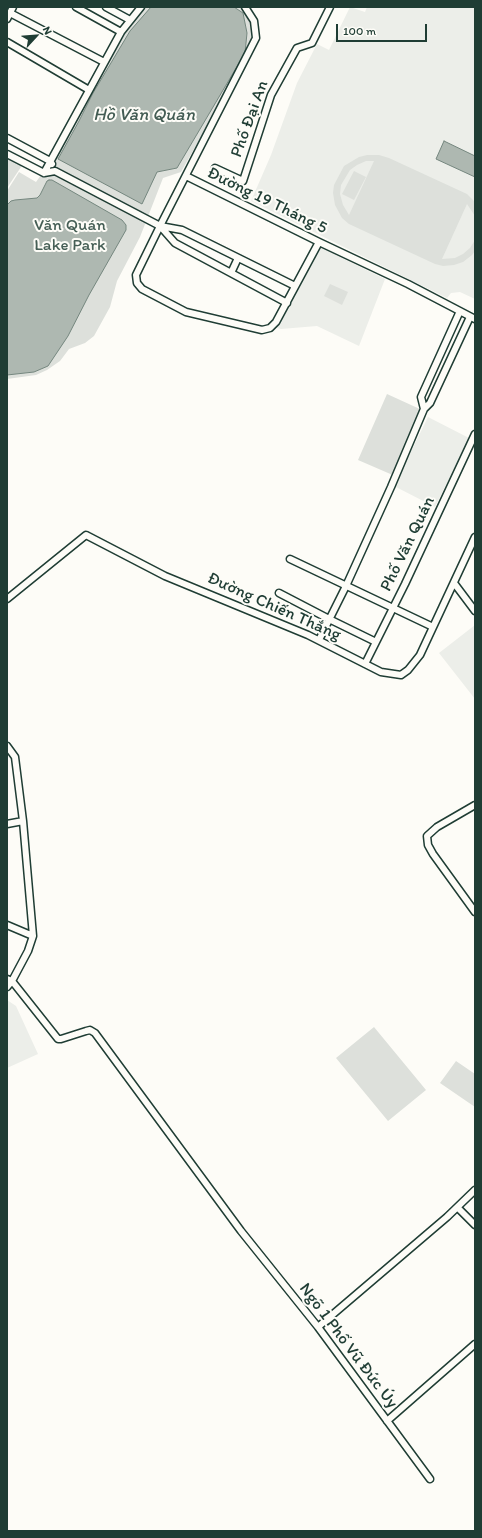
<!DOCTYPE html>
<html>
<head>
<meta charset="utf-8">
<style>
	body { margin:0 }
	#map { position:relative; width:482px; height:1538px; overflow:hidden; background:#fdfcf7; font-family:Itim,sans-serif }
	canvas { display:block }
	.frame { position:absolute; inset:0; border:8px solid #1f3d34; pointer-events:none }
	.north { position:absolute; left:16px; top:16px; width:40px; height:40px; -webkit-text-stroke:3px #fdfcf7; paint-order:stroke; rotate:64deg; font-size:11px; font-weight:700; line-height:16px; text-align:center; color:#1f3d34 }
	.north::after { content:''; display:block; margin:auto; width:14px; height:18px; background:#1f3d34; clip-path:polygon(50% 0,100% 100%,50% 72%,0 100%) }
	.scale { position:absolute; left:336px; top:24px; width:91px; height:18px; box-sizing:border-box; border:2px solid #1f3d34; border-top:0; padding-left:5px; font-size:12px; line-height:14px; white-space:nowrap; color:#1f3d34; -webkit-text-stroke:3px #fdfcf7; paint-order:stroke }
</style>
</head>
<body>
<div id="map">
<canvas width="482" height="1538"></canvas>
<div class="frame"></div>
<div class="north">N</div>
<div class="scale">100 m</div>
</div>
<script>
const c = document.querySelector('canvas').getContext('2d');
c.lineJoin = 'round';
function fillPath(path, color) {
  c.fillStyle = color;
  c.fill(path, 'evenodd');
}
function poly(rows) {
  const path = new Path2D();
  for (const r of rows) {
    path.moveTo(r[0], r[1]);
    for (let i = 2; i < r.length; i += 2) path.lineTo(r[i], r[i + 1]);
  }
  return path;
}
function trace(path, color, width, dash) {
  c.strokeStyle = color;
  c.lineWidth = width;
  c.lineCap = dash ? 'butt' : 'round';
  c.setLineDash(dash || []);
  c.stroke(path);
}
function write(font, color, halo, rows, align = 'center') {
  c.font = font + ' Itim,sans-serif';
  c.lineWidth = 4;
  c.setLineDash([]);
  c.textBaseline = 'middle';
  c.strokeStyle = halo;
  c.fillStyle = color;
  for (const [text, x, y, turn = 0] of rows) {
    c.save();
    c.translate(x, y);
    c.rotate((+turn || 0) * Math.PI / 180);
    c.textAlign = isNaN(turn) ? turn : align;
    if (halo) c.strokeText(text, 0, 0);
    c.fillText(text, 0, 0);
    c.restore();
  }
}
fillPath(poly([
	[350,7,365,12,367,7,475,7,475,299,460,292,451,293,447,298,251,201,271,155,297,83,317,44,329,50],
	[319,247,385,279,359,346,317,326,281,329,277,328],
	[428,417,469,438,435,507,394,486],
	[475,625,475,699,439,653],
	[7,1000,16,1006,38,1054,7,1068]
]), '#eceee9');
fillPath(poly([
	[142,7,244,7,253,21,254,43,181,172,163,178,140,237,117,281,110,307,94,336,85,343,69,349,60,361,47,370,36,375,7,379,7,191,19,172,36,182,41,175,48,172,54,174,52,160,125,29],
	[367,155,379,155,389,158,467,194,474,201,475,216,467,204,442,259,455,258,463,254,470,248,475,240,475,251,472,255,463,262,454,265,443,266,435,264,349,224,342,218,335,205,333,193,334,185,344,166,359,157],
	[366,161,374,161,349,215,343,205,340,194,341,185,350,170,357,165],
	[7,156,23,164,7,188],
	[354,171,366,177,354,200,342,194],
	[330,284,348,292,342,305,324,296],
	[387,394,422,410,395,476,358,460],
	[374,1027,426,1090,388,1121,336,1058],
	[456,1061,475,1074,475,1107,440,1083]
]), '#dde0db');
const water = poly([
	[151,7,234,7,243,13,247,33,245,53,177,168,157,172,142,204,58,159,79,121,93,93,130,31,151,7],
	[444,141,475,156,475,177,436,159,444,141],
	[49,180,52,180,122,220,126,225,126,230,89,295,68,336,48,366,34,372,7,375,7,205,11,201,15,200,37,198,40,195,47,181,49,180]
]);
fillPath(water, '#aeb8b1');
trace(water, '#75877f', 1);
const minor = poly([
	[76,7,121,32],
	[106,7,130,20],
	[245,7,254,21,256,38,160,226,136,275,137,283,142,289,186,312,262,330,270,328,276,322,319,242],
	[10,13,104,62],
	[7,19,13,7],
	[7,42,89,90],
	[7,138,50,161,52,164],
	[7,154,44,173,55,171,160,226,182,230,295,286],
	[215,168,243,181,271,95,297,48,312,43,330,7],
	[44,173,121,32,141,7],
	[186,176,319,242,408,284,475,319],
	[160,226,175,243,287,303],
	[231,273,238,258],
	[424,409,421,397,460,311],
	[290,559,433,627],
	[454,583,475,611],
	[279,593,329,619,376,642],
	[7,599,86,535,165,576,308,635,381,672,401,675,408,670,420,655,475,537],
	[319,640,346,586,391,487,424,409,430,403,470,317],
	[365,664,405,584,475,434],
	[7,746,15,757,23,821,33,936,28,951,12,981,7,987],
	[475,805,437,827,427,836,428,845,433,854,475,912],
	[7,824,23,821],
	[7,925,33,936],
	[7,979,12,981,58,1039,61,1039,86,1031,90,1030,95,1033,241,1231,318,1327,430,1479],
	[458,1208,475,1225],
	[318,1327,447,1217,475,1190],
	[387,1421,475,1344]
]);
trace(minor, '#1f3d34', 9);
trace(minor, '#fdfcf7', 6);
write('17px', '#1f3d34', '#fdfcf7', [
	["Phố Đại An",250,119,-70],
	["Đường 19 Tháng 5",267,201,26],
	["Phố Văn Quán",408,544,-64],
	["Đường Chiến Thắng",274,607,24],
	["Ngõ 1 Phố Vũ Đức Úy",348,1346,53]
]);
write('17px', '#455e55', '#fdfcf7', [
	["Văn Quán",70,226],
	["Lake Park",70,246]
]);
write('italic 18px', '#435c53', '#fdfcf7', [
	["Hồ Văn Quán",144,115]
]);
</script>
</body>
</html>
